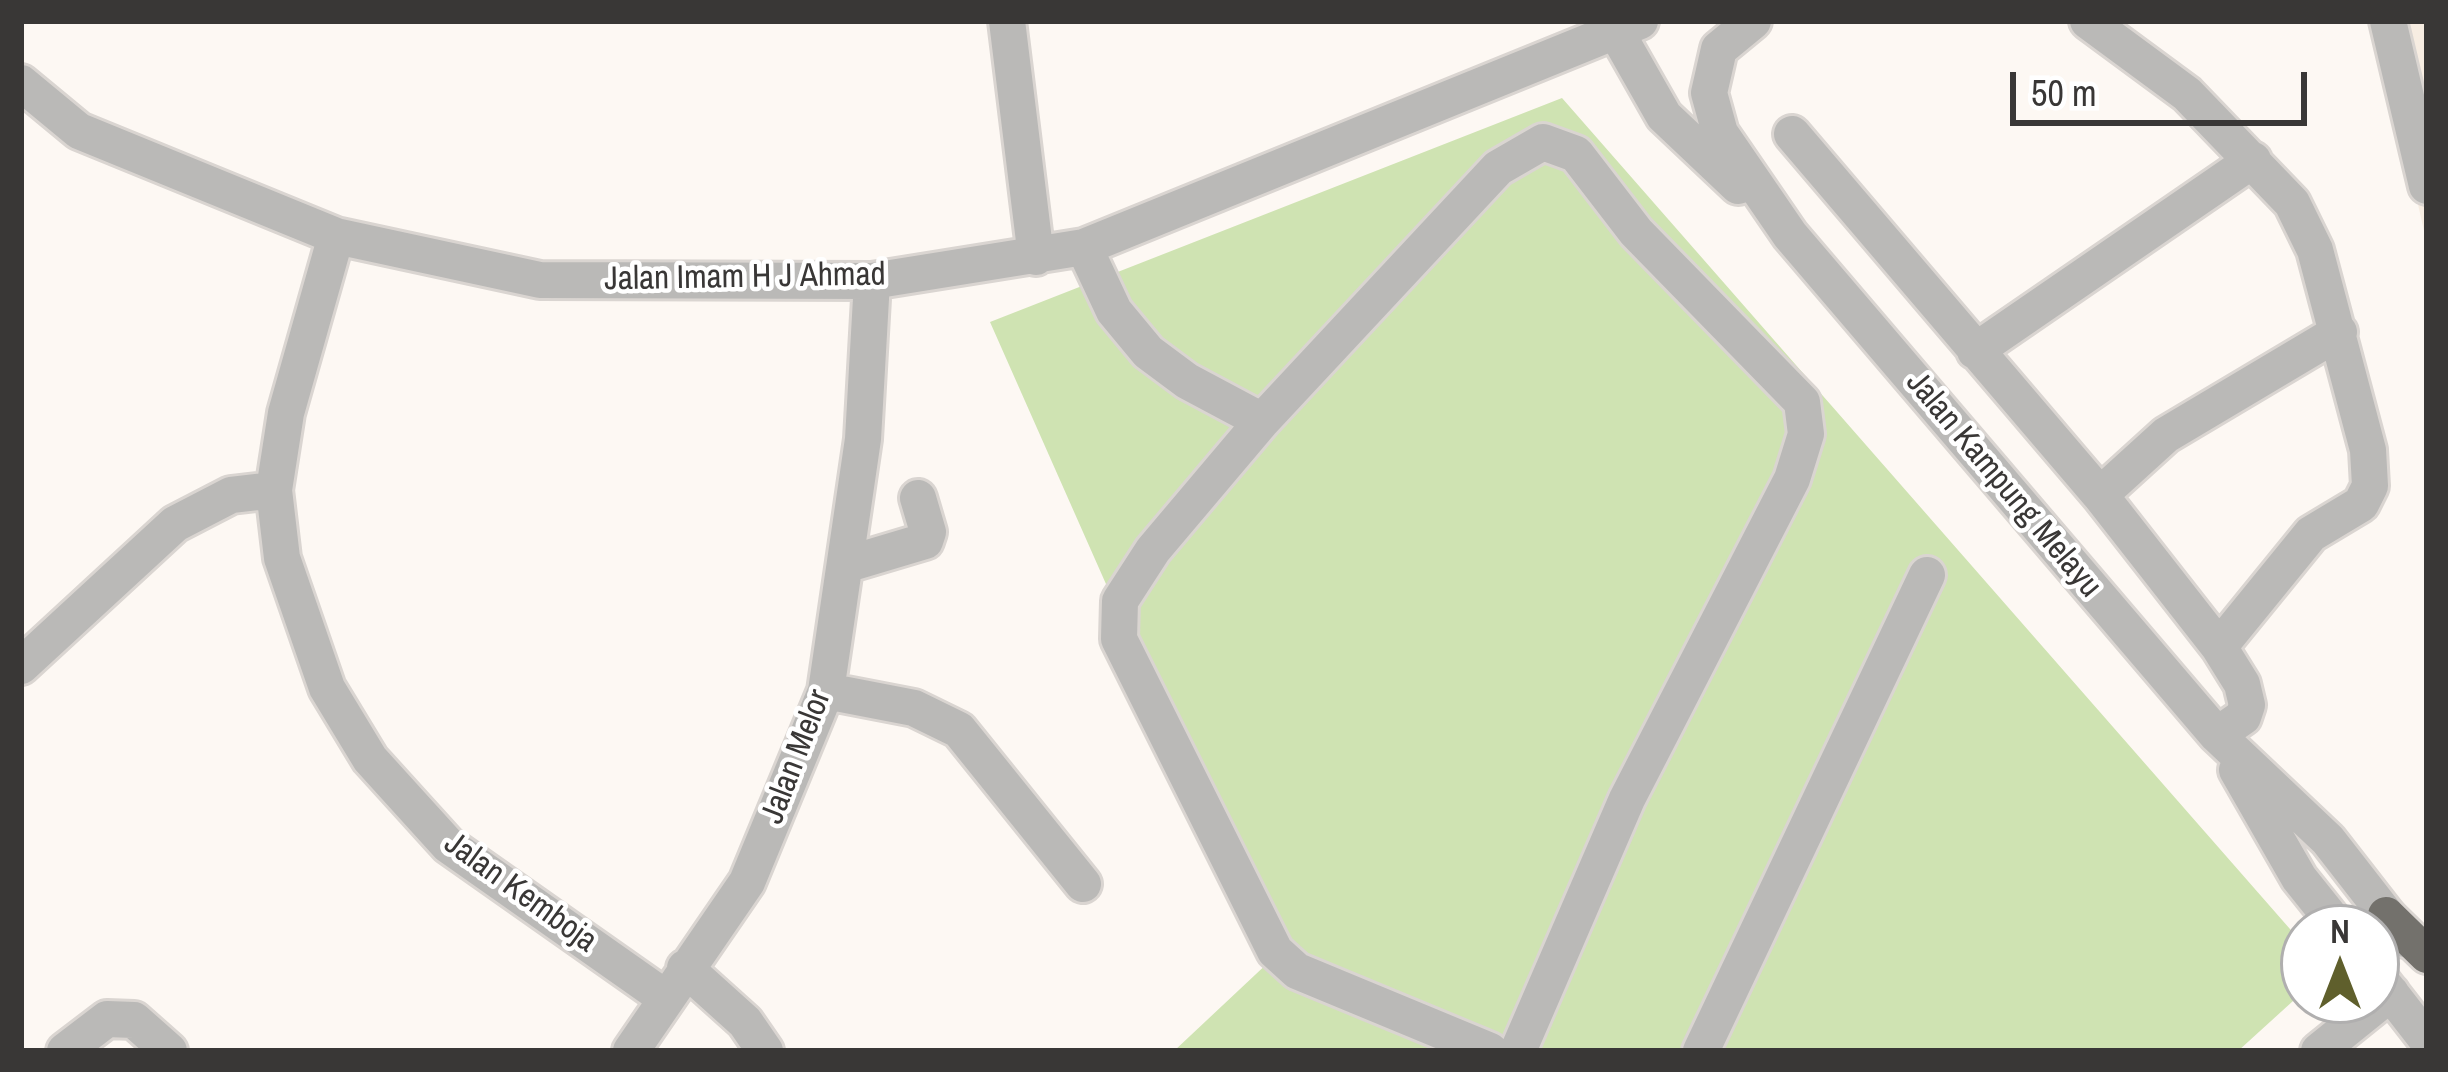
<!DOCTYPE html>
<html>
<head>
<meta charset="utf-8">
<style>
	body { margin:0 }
	#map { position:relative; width:2448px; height:1072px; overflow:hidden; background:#fdf8f3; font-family:"Archivo Narrow",sans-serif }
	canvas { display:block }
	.frame { position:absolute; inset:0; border:24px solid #393736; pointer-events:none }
	.north { position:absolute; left:2280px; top:904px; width:120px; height:120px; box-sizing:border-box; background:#fff; border:3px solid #b0afaf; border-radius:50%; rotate:0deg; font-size:33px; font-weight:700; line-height:48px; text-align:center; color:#393736 }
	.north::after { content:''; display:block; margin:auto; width:42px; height:54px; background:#5f5f2c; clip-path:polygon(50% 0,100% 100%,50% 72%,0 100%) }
	.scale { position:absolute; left:2010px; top:72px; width:297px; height:54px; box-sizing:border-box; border:6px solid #393736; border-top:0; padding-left:15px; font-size:36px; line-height:42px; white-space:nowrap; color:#393736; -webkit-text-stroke:9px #fff; paint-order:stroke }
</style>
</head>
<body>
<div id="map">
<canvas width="2448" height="1072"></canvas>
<div class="frame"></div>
<div class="north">N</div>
<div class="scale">50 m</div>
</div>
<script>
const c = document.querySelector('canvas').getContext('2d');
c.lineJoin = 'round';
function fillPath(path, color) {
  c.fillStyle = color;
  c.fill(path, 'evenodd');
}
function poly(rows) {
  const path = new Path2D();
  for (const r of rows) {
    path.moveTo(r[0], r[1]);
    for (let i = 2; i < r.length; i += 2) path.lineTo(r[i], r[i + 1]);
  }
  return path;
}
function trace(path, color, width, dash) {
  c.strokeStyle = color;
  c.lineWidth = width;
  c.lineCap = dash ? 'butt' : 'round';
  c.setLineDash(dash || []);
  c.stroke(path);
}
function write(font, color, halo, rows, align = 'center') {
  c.font = font + ' "Archivo Narrow",sans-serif';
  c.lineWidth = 9;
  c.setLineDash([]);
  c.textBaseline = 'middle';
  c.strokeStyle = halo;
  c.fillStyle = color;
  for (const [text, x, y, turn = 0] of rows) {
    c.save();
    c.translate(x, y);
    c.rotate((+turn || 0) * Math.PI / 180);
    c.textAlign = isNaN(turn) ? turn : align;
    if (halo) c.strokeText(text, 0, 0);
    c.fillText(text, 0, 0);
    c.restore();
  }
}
fillPath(poly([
	[2376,21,2427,21,2427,244]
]), '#f7ede2');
fillPath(poly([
	[1562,98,2304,945,2304,991,2238,1051,1174,1051,1272,959,990,322]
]), '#cfe3b2');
const minor = poly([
	[1007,21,1036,257],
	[1610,21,1664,116,1738,186],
	[1753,21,1719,49,1709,93,1720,133,1790,235,2217,735,2328,840,2405,939],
	[2088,21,2187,94,2292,203,2315,250,2368,450,2370,486,2361,504,2311,534,2219,647],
	[2388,21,2427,186],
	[21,83,79,131,336,236,540,280,872,281,1084,247,1640,21],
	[1792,134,2100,495,2219,647,2242,684,2247,705,2243,717,2217,735],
	[336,236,286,413,274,490,282,558,327,688,370,759,448,845,664,997],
	[1084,247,1114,311,1148,352,1187,381,1262,421],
	[1975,351,2253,160],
	[2100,495,2166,435,2339,332],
	[848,564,925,541,928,532,918,498],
	[21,666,175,524,231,495,274,490],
	[826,691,914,708,959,730,1083,884],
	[2237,770,2299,878,2339,928],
	[685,968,745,1022,765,1051],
	[2378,977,2427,1040],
	[65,1051,107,1019,134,1020,169,1051],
	[631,1051,747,882,826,691,863,439,872,281],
	[1490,1051,1297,971,1275,951,1119,639,1120,601,1153,550,1262,421,1498,168,1543,142,1576,154,1636,232,1802,402,1806,434,1792,479,1627,799,1518,1051],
	[1701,1051,1927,575],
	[2319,1051,2391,993]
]);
const highway = poly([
	[2386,915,2427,955]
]);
trace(minor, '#dad5d1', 42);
trace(highway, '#dad5d1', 42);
trace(minor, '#bab9b7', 36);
trace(highway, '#73716c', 36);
write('33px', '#393736', '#fff', [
	["Jalan Imam H J Ahmad",745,278,-1],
	["Jalan Kampung Melayu",2003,485,50],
	["Jalan Melor",797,757,-69],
	["Jalan Kemboja",520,893,36]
]);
</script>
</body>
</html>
